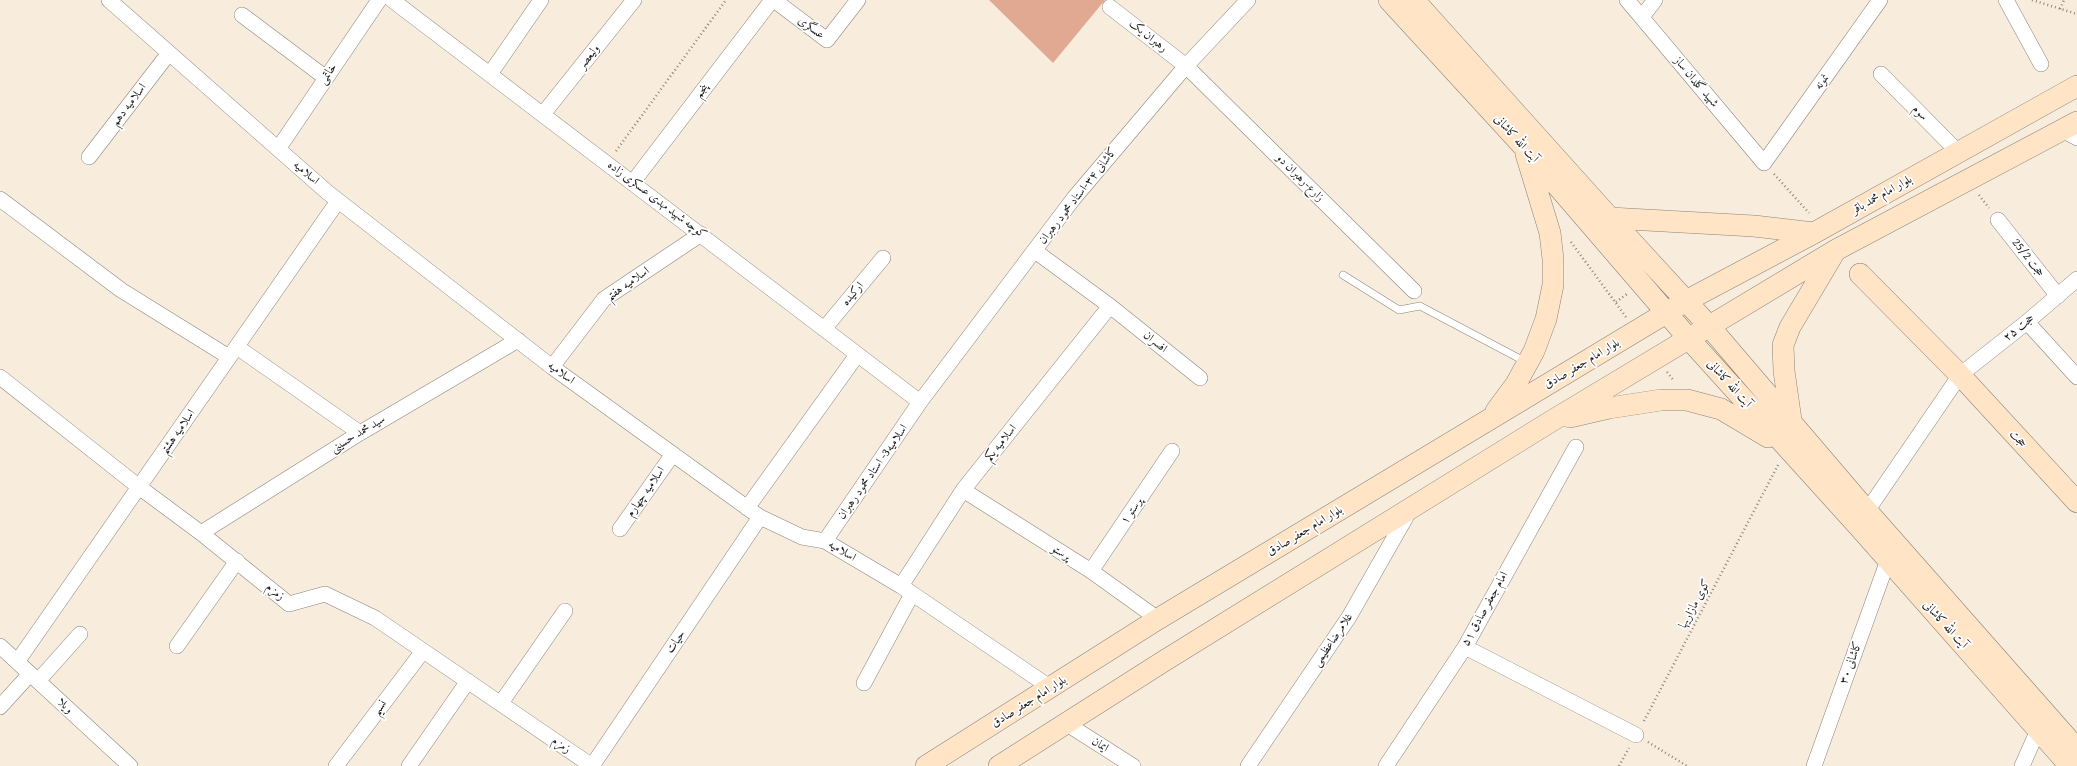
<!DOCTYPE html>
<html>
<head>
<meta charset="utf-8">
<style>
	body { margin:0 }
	canvas { display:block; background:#f8eddc }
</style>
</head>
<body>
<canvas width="2077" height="766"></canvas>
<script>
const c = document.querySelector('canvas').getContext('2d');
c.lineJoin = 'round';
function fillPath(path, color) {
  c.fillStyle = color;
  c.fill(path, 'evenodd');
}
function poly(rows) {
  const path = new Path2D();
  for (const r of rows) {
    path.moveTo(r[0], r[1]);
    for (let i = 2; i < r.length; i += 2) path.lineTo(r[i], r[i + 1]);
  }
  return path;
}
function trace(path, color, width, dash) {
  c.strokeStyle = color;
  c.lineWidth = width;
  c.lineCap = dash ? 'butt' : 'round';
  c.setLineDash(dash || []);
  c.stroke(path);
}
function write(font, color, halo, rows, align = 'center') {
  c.font = font + ' "Gentium Book Plus",Amiri,serif';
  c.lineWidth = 3.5;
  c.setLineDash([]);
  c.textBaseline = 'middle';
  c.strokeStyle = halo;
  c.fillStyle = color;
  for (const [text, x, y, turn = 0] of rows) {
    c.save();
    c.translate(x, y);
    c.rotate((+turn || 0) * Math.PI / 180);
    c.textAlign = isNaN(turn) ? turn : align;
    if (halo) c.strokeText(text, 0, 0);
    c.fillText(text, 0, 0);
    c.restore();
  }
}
fillPath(poly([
	[989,0,1105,0,1053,63]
]), '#e1a892');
const lane = poly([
	[1343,275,1399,310,1420,306,1526,362]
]);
const street = poly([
	[109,0,327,192,552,367,760,517,802,537,825,541,901,586,1051,688],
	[392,0,920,402],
	[774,0,827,40,858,0],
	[1627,0,1764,163,1880,0],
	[2006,0,2041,64],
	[1110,7,1186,66,1414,291],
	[242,15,326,78],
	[1642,17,1655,0],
	[490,74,541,0],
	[1881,74,1959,153],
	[543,114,634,0],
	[2062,130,2077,138],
	[278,149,379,0],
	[89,157,169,53],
	[633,182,772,0],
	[0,199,121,290,229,357],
	[1998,220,2058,296],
	[1035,251,1110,306,1200,378],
	[2027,322,2077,377],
	[824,329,883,258],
	[237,347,360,433],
	[552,367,604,299,701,234],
	[0,377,139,487,201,533,289,604,325,594,375,618,592,766],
	[963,490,1091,571,1158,619],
	[747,508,857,355],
	[1867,511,1960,375,2027,322,2077,279],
	[620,529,673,454],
	[201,533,360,433,518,340],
	[825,541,920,402,1074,198,1186,66,1248,0],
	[1091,571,1172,451],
	[901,586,963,490,1110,306],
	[0,646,130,766],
	[177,646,237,561],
	[1465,647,1636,735],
	[17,662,338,201],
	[38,681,80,634],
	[864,683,912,594],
	[501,703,565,611],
	[0,707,30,674],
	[1067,724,1133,766],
	[336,766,423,651],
	[409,766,468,681],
	[592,766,760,517],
	[1248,766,1349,617,1410,510],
	[1386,766,1465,647,1576,447],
	[1814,766,1888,560],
	[2022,766,2038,730]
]);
const secondary = poly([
	[1389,0,1523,146,1689,339,1860,528,2070,766],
	[1414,0,1610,218,1709,326,1867,511,2077,749],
	[1610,218,1754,226,1814,233],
	[1860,274,1960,375,2077,502],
	[1496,411,1516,384,1534,351,1546,319,1553,285,1553,259,1550,233,1526,154],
	[1570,417,1609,408,1661,400,1687,400,1721,409,1768,437],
	[1791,420,1784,371,1783,345,1790,327,1834,253],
	[926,766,1158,619,1686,301,1814,233,2077,86],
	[999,766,1164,661,1550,422,1836,250,2077,122]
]);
trace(lane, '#8a847c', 8);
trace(street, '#8a847c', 16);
trace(secondary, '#8a847c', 22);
trace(poly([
	[2032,0,2077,14],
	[2060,9,2064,0],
	[616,151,726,0],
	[1774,174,1809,213],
	[1979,195,1989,208],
	[1571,242,1626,317],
	[1616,302,1627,294],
	[1667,372,1674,381],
	[1644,721,1778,465],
	[1648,742,1687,766],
	[1619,766,1629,748]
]), '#8a847c', 2.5, [1, 3]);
trace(lane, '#fff', 7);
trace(street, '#fff', 15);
trace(secondary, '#ffe4c6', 21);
write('12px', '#1c1c1c', '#fff', [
	["عسگری",811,28,36],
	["رهبران یک",1148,36,38],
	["ولیعصر",589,57,-52],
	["خاتمی",328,74,-56],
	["شهید گلدان ساز",1696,82,50],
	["نمونه",1822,82,-55],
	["پنجم",702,91,-52],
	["اسلامیه دهم",129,105,-53],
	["سوم",1920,113,45],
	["آیت الله کاشانی",1516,139,48],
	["اسلامیه",306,173,41],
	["زارع-رهبران دو",1300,178,45],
	["بلوار امام محمد باقر",1882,195,-29],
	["کاشانی ۳۴-استاد محمود رهبران",1078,196,-52],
	["کوچه شهید مهدی عسکری زاده",657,200,37],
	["حجت 25/2",2028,258,52],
	["اسلامیه هفتم",628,284,-35],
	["ارکیده",853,294,-50],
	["حجت ۲۵",2019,328,-39],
	["افسران",1155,342,39],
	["بلوار امام جعفر صادق",1582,364,-31],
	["اسلامیه",561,373,37],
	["آیت الله کاشانی",1729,384,48],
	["اسلامیه هشتم",178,432,-55],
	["سید محمد حسینی",358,434,-31],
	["حجت",2018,439,47],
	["اسلامیه یکم",1001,443,-51],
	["اسلامیه3- استاد محمود رهبران",873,472,-55],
	["اسلامیه چهارم",646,492,-55],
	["پرستو ۱",1132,511,-56],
	["بلوار امام جعفر صادق",1305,531,-31],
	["اسلامیه",842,551,31],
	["پرستو",1061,553,32],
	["زمزم",275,592,39],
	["کوی مازاریها",1695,604,-62],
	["امام جعفر صادق ۵۱",1485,609,-61],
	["آیت الله کاشانی",1945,625,48],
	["غلامرضاعظیمی",1333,640,-56],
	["حیات",676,642,-56],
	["کاشانی ۳۰",1851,663,-70],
	["بلوار امام جعفر صادق",1029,702,-32],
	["ویلا",65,706,43],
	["نسیم",380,708,-53],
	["زمزم",561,745,34],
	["ایمان",1100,745,32]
]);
</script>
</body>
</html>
